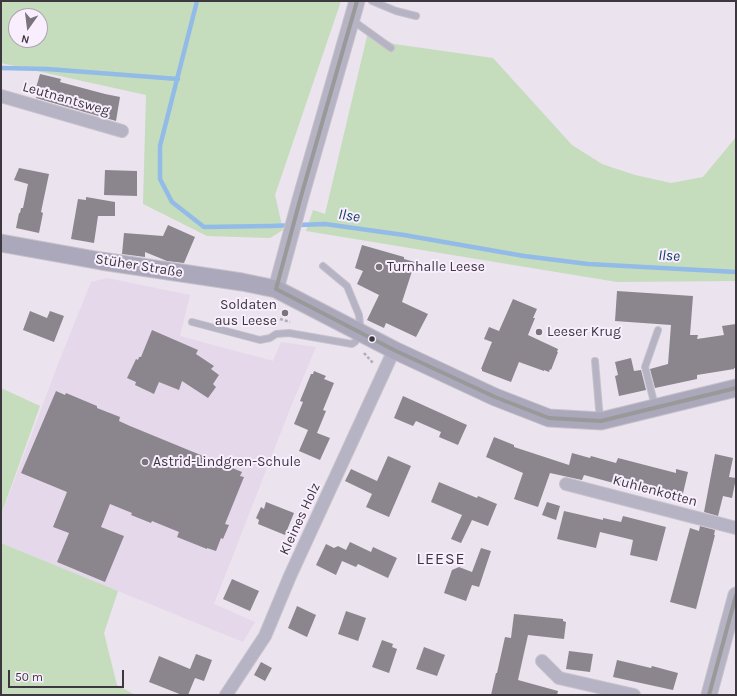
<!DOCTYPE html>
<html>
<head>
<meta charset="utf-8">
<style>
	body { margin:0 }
	#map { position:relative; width:737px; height:696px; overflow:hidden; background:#ebe3ee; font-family:Karla,sans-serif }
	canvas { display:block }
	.frame { position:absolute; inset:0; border:2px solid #3d383f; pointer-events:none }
	.north { position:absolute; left:8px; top:8px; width:40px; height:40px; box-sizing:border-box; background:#f8eefd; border:1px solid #ada5b1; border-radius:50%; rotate:194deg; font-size:11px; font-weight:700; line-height:16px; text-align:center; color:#3d383f }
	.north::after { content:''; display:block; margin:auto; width:14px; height:18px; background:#7a747c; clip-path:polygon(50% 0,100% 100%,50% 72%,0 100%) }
	.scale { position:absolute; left:8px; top:670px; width:116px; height:18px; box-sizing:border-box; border:2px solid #3d383f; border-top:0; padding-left:5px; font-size:12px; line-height:14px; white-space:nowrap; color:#3d383f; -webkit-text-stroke:3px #f8eefd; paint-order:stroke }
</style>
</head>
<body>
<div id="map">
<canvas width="737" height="696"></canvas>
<div class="frame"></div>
<div class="north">N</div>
<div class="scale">50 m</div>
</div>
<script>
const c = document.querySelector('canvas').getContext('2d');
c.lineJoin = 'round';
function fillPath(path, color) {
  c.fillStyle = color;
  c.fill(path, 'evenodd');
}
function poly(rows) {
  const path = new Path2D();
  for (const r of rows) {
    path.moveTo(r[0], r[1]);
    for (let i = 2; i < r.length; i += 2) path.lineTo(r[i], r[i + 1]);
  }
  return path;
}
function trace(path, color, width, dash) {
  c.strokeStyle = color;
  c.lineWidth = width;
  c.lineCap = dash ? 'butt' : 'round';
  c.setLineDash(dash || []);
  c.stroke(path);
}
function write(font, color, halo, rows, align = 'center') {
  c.font = font + ' Karla,sans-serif';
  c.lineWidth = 4;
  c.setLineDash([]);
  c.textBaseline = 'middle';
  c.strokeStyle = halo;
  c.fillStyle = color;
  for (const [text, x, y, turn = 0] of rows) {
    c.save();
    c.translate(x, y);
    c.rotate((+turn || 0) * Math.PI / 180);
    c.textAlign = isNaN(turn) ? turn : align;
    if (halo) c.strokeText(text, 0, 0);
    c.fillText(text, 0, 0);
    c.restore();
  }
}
fillPath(poly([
	[107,278,190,295,180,336,273,361,281,342,316,347,290,409,214,604,255,622,243,642,118,591,1,543,1,516,60,359,91,282]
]), '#e5d8ea');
fillPath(poly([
	[1,1,341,1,275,195,283,230,270,238,207,236,143,204,146,95,1,63],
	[16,16,40,16,40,40,16,40],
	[368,32,394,44,493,58,572,145,602,164,635,175,671,183,703,177,736,137,736,281,617,282,306,231,313,210,325,214],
	[1,388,40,406,1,515],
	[1,543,118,591,104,633,117,685,135,695,1,695]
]), '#c5dcbd');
trace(poly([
	[197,1,160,146,160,179,172,202,204,227,271,226,325,224,404,235,524,256,588,264,736,272],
	[1,68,47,69,178,79]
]), '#92bce7', 4.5);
fillPath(poly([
	[40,74,61,79,60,82,105,94,120,97,116,121,36,98,39,88,36,88],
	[19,168,49,174,41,212,43,213,39,233,16,228,19,213,20,213,21,208,23,208,28,184,14,180],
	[105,170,137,171,137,196,104,195],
	[86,197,115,202,115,216,98,216,94,243,71,239,78,199,86,200],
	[168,225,195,237,184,263,167,261,145,252,145,257,122,254,124,233,163,236],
	[362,245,404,257,404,259,415,262,402,302,428,314,416,337,386,323,384,328,367,320,379,295,357,284,363,271,355,268],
	[617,291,693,296,690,335,698,335,697,339,724,335,722,326,736,324,736,368,734,368,734,369,697,375,697,379,655,388,650,369,668,364,671,325,615,321],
	[513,299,537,309,533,318,535,318,528,335,558,349,557,352,558,352,551,370,550,369,549,372,544,370,544,371,519,362,511,382,482,371,482,369,481,369,492,342,484,339,489,327,499,331],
	[30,311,47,318,50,311,64,316,54,342,23,330],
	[152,330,198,350,196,354,214,366,211,369,219,375,213,384,216,387,208,398,182,381,179,390,159,382,154,394,135,385,136,382,127,378,136,359,138,360,139,357,141,357],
	[631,358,634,371,641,370,646,390,619,396,615,376,618,375,615,362],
	[314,371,326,376,324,379,334,383,323,410,326,411,317,433,330,438,320,460,299,451,308,430,294,424,303,402,300,401,311,374,313,374],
	[56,391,65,395,66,393,97,406,97,408,120,417,119,421,130,426,242,472,240,476,244,477,225,524,229,525,223,539,221,538,216,551,207,548,207,549,177,537,179,532,152,521,151,523,131,515,132,513,110,504,101,527,124,536,105,582,57,562,69,533,53,527,67,492,21,473],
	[403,396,467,425,458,445,439,437,441,432,416,421,413,426,394,418],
	[494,437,514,445,514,447,569,465,572,453,590,458,591,456,616,463,618,458,676,473,676,469,688,472,681,502,667,499,668,497,648,492,650,485,623,478,621,485,584,475,582,480,550,473,538,507,514,499,523,473,486,457],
	[715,454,733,458,729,477,736,478,732,498,723,496,718,516,704,512],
	[388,456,411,466,389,517,366,507,372,494,345,481,351,469,377,481],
	[439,482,477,498,478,496,497,504,488,526,472,520,461,543,451,539,462,515,431,502],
	[266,502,294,513,285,535,258,524,259,520,256,518,261,507,264,509],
	[547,502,560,506,556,520,542,515],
	[564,511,603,520,603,518,621,522,623,516,666,527,657,561,630,555,633,540,600,532,596,548,557,539],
	[700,526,715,530,714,535,715,535,696,609,670,602,690,528,699,531],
	[350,542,371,552,373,547,397,558,388,578,358,564,356,567,342,561,336,575,316,565,326,544,334,548,338,546,346,550],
	[481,548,491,551,479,587,472,585,466,601,444,593,452,570,459,567,472,572],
	[232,579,259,591,250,611,223,599],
	[297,606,316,615,307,637,288,628],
	[346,611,366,618,358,641,338,634],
	[514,614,563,619,563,621,566,622,564,639,528,635,518,680,558,691,557,695,491,695,496,673,497,673,505,637,511,638],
	[382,640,393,644,392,647,397,649,389,673,372,667],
	[424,647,445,655,437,676,416,669],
	[569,651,593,654,590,672,566,669],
	[196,654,212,660,204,681,195,678,188,695,182,695,149,682,159,656,190,669],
	[617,660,651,668,652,666,678,673,673,690,613,677],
	[261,662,272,668,265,681,254,675]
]), '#8b868d');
const service = poly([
	[372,1,396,11,416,16],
	[352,20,391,48],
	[192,322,260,340,270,338,276,334,289,333,352,344,355,342,361,333,359,315,347,286,323,266],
	[595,361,600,420],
	[655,406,645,367,658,330]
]);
const minor = poly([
	[1,96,122,131],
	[566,484,736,528],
	[542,661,559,678,634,695],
	[226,695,265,636,290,576,394,350]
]);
const tertiary = poly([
	[276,289,300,200,357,1],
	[709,695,736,595]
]);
const secondary = poly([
	[1,243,101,261,242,282,276,289,394,350,495,397,549,418,601,421,736,388]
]);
trace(service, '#c7c2ca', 8);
trace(minor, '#c7c2ca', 14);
trace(tertiary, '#c7c2ca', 17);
trace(secondary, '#c7c2ca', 19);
trace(poly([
	[280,319,290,322],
	[364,353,373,363]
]), '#b1aebb', 2.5, [3, 2]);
trace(service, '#b5b3c4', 6);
trace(minor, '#b5b3c4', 12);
trace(tertiary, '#b5b3c4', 15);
trace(secondary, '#aba8bc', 17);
trace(poly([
	[276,289,394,350,495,397,549,418,601,421,736,388],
	[276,289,300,200,357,1],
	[709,695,736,595]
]), '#999', 4);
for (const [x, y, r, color] of [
	[379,267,4,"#7a747c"],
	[285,313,4,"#7a747c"],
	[539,332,4,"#7a747c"],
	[372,339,3.5,"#3d383f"],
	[145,462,4,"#7a747c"]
]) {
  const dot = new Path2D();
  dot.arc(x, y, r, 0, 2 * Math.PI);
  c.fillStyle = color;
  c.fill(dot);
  trace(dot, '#f8eefd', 1.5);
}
write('14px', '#3d383f', '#f8eefd', [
	["Leutnantsweg",66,99,16],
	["Stüher Straße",139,266,9],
	["Kuhlenkotten",655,491,15],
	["Kleines Holz",300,519,-65]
]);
write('14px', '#3d383f', '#f8eefd', [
	["Turnhalle Leese",387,267],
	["Soldaten",277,305,"right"],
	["aus Leese",277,321,"right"],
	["Leeser Krug",547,332],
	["Astrid-Lindgren-Schule",153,462]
], 'left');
write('italic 15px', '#0d3d62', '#f8eefd', [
	["Ilse",349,216,9],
	["Ilse",669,256,3]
]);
c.letterSpacing = '1px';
write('16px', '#3d383f', '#f8eefd', [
	["LEESE",441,559]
]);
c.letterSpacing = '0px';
</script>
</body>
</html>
